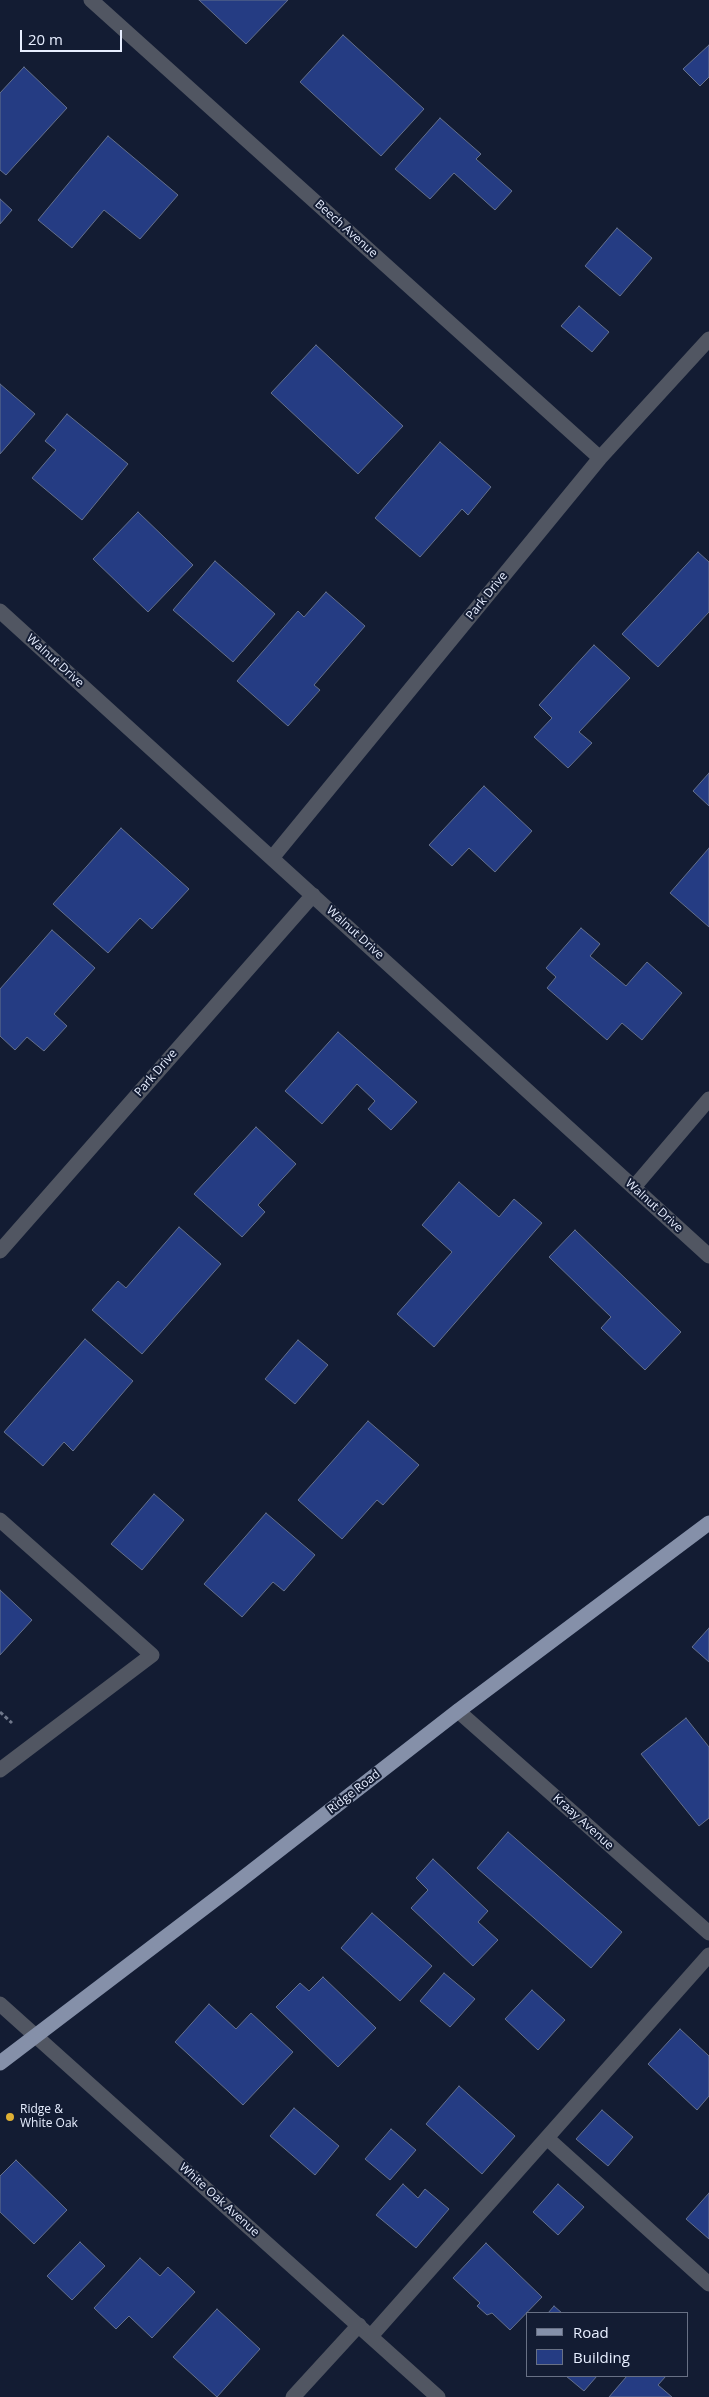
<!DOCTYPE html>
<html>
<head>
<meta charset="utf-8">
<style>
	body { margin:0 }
	#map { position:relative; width:709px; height:2397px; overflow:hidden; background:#131c33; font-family:"Open Sans",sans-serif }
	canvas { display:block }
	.legend { position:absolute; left:526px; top:2312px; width:162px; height:65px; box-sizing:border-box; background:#131c33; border:1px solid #687085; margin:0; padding:6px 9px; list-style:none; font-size:15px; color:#e7eeff }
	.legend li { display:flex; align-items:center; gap:10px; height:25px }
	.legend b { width:25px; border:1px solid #687085 }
	.scale { position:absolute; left:20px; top:30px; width:102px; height:22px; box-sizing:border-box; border:2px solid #e7eeff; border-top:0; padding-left:6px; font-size:15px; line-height:18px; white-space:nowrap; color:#e7eeff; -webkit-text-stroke:4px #131c33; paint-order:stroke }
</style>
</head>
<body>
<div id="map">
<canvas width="709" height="2397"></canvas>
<ul class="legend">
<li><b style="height:6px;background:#8590a9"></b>Road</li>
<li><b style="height:14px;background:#253c83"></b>Building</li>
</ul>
<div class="scale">20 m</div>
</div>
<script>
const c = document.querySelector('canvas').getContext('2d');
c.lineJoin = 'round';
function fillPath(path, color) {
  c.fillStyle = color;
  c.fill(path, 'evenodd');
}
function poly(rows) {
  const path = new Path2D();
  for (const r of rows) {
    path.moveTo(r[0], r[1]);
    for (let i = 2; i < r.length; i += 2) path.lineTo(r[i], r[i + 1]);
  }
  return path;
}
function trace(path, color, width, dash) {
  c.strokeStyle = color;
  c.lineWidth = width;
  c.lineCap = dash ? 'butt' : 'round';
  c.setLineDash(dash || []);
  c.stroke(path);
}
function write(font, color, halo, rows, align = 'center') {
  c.font = font + ' "Open Sans",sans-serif';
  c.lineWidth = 4;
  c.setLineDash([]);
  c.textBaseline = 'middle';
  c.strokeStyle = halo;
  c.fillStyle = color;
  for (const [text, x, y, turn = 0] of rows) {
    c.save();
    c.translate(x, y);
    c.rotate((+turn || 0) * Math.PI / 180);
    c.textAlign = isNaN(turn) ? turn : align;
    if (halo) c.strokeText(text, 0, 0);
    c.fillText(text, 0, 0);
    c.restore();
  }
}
const building = poly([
	[199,0,288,0,246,44,199,0],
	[343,35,424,109,381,156,300,82,343,35],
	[709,45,709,77,700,86,683,69,709,45],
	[24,67,67,108,6,175,0,170,0,93,24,67],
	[440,118,481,154,476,159,512,191,495,210,454,173,430,199,395,169,440,118],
	[108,136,178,195,140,239,104,210,72,248,38,220,108,136],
	[0,199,12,210,0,224,0,199],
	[617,228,652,258,620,296,585,266,617,228],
	[579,306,609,332,592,352,561,326,579,306],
	[316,345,403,426,358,474,271,393,316,345],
	[0,384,35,414,0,454,0,384],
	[67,414,128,464,82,520,32,478,56,450,45,441,67,414],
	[440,442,491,487,468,515,462,509,420,557,375,518,440,442],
	[138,512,193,565,148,612,93,559,138,512],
	[698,552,709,562,709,612,658,667,622,634,698,552],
	[215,561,275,614,233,662,173,610,215,561],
	[326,592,365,626,314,685,320,690,288,726,237,681,298,611,304,617,326,592],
	[594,645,630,678,579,732,592,743,568,768,534,737,552,718,539,705,594,645],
	[709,773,709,806,693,791,709,773],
	[484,786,532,831,495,872,469,848,452,866,429,845,484,786],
	[121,828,189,889,152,929,140,918,108,953,53,904,121,828],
	[709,848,709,927,670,893,709,848],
	[581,928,600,944,590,956,626,986,647,962,682,993,642,1040,622,1023,607,1040,547,988,556,977,546,968,581,928],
	[52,930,95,968,54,1014,67,1026,44,1051,27,1037,15,1050,0,1036,0,989,52,930],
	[338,1032,417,1102,391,1130,368,1109,375,1101,357,1084,322,1124,285,1091,338,1032],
	[256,1127,296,1164,258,1205,265,1212,242,1237,194,1194,256,1127],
	[459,1182,499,1217,514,1199,542,1223,434,1347,397,1314,452,1252,422,1225,459,1182],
	[179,1227,221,1264,142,1354,92,1310,118,1281,126,1288,179,1227],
	[575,1230,681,1332,645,1370,601,1328,611,1317,549,1257,575,1230],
	[85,1339,133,1381,73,1451,64,1442,43,1466,4,1432,85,1339],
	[298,1340,328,1365,295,1404,265,1379,298,1340],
	[368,1421,419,1465,383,1505,377,1500,342,1539,298,1500,368,1421],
	[154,1494,184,1520,142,1570,111,1544,154,1494],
	[266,1513,315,1555,284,1591,273,1582,242,1617,204,1584,266,1513],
	[0,1590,32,1620,0,1655,0,1590],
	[709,1628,709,1662,692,1647,709,1628],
	[686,1718,709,1747,709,1818,699,1826,641,1754,686,1718],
	[508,1832,622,1932,591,1968,477,1868,508,1832],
	[433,1859,488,1911,478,1922,498,1940,473,1966,411,1908,428,1890,416,1878,433,1859],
	[372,1913,432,1966,400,2001,341,1948,372,1913],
	[444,1973,475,1999,450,2027,420,2001,444,1973],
	[323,1977,376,2028,338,2067,276,2007,300,1983,309,1991,323,1977],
	[532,1990,565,2020,538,2050,505,2019,532,1990],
	[209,2004,236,2029,251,2013,293,2052,243,2105,175,2042,209,2004],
	[680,2029,709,2056,709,2096,697,2110,648,2064,680,2029],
	[459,2086,515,2136,482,2174,426,2124,459,2086],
	[294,2108,339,2146,315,2175,270,2136,294,2108],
	[602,2110,633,2137,608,2166,576,2139,602,2110],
	[391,2129,416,2150,390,2180,365,2159,391,2129],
	[16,2160,67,2210,34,2244,0,2212,0,2176,16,2160],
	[403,2184,418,2198,425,2189,449,2209,416,2248,376,2215,403,2184],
	[558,2184,584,2207,558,2235,533,2212,558,2184],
	[709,2193,709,2239,686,2219,709,2193],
	[80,2242,105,2266,72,2300,47,2276,80,2242],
	[486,2243,542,2297,510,2330,492,2313,487,2315,477,2306,480,2303,453,2278,486,2243],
	[140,2258,160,2276,168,2267,195,2292,152,2338,129,2316,116,2329,94,2308,140,2258],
	[554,2306,562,2313,548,2313,554,2306],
	[217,2309,260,2349,217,2397,173,2357,217,2309],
	[566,2376,597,2376,584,2391,566,2376],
	[627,2376,666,2376,658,2385,672,2397,609,2397,627,2376]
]);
fillPath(building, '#253c83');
trace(building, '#64708c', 1);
trace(poly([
	[0,1712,12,1723]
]), '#6e768a', 3, [4, 2.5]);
trace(poly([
	[91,0,600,458],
	[0,611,709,1256],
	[272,858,600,458,709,339],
	[634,1187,709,1099],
	[0,1251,313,895],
	[0,1520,152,1655,0,1770],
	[458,1711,709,1933],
	[0,2004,438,2397],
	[547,2138,709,2284],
	[371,2336,709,1955],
	[293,2397,359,2325]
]), '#515662', 15);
trace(poly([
	[0,2063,238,1882,458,1711,709,1523]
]), '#8590a9', 15);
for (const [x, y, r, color] of [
	[10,2117,5,"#dfb034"]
]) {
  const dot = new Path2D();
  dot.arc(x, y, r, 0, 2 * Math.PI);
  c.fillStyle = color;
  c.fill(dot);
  trace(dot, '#131c33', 2);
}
write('12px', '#e7eeff', '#131c33', [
	["Beech Avenue",346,229,42],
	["Park Drive",487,596,-51],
	["Walnut Drive",55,661,42],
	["Walnut Drive",355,933,42],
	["Park Drive",156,1073,-49],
	["Walnut Drive",654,1206,42],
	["Ridge Road",354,1792,-38],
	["Kraay Avenue",583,1822,42],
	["White Oak Avenue",219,2200,42]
]);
write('12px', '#e7eeff', '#131c33', [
	["Ridge &",20,2110],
	["White Oak",20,2124]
], 'left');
</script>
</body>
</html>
